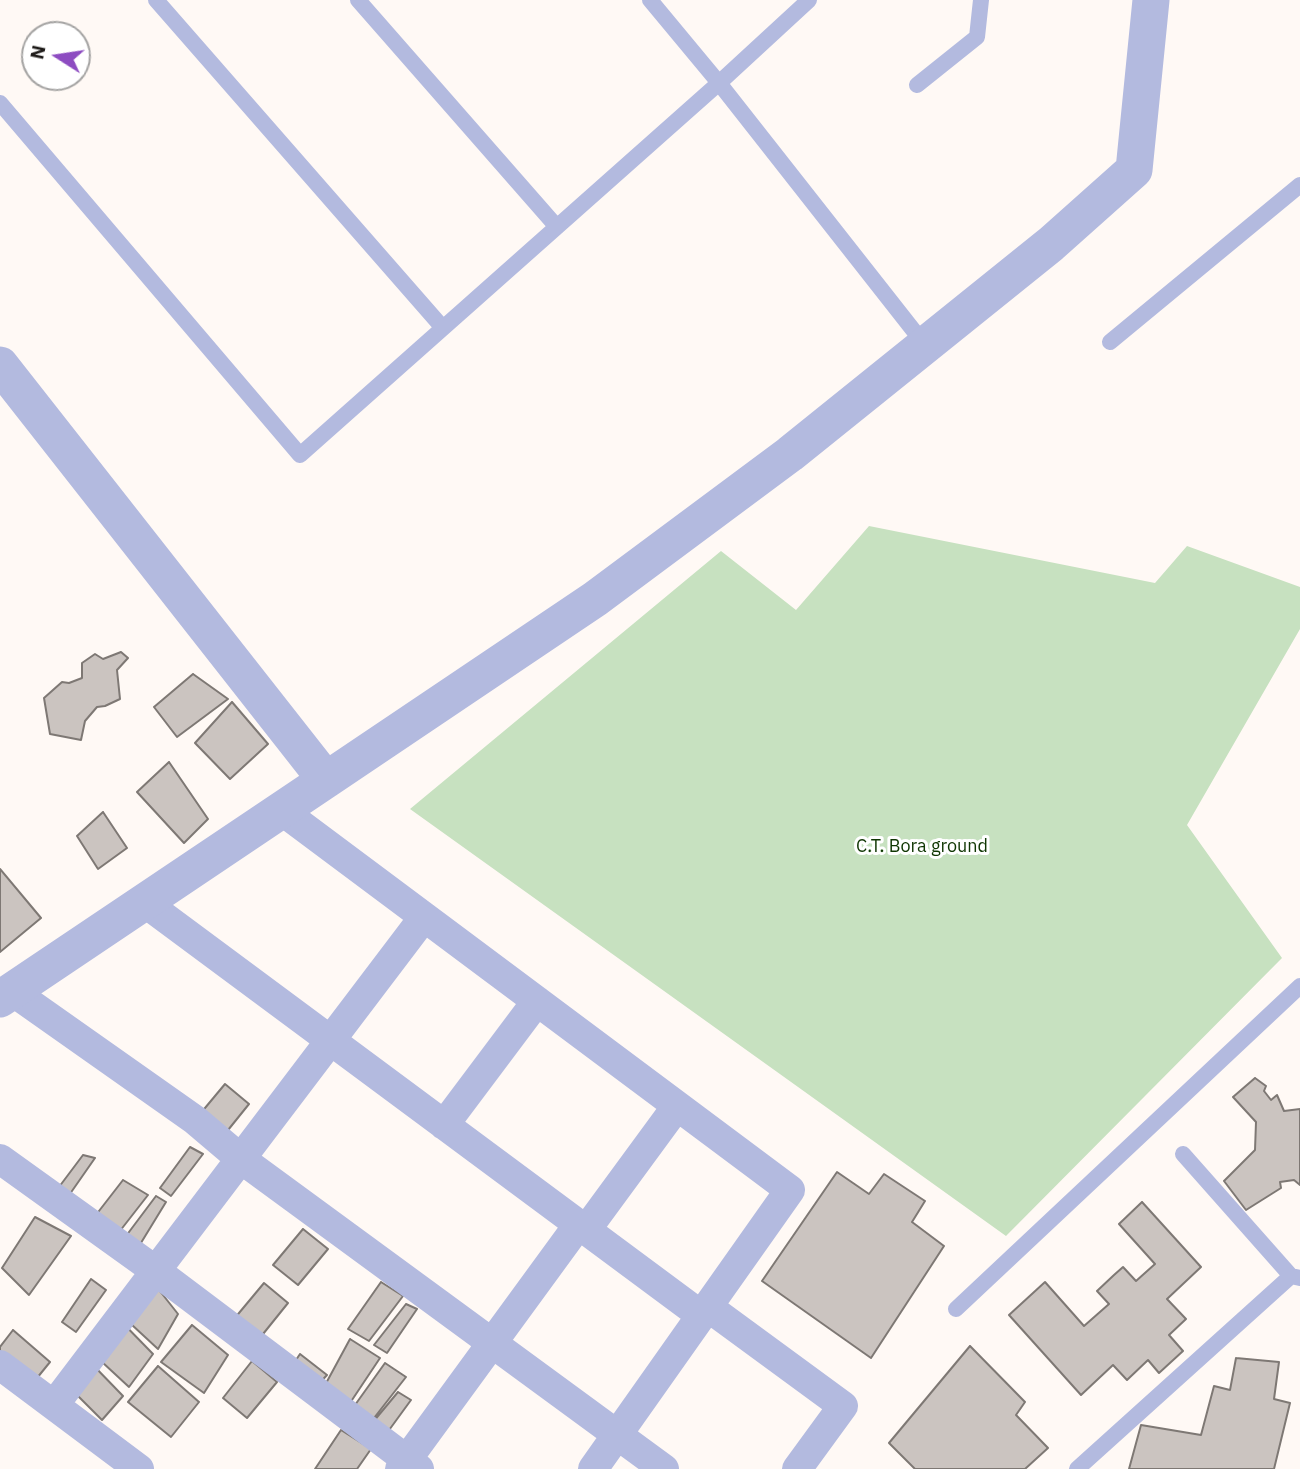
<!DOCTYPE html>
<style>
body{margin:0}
#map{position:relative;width:1300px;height:1469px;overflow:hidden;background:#fff9f5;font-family:"IBM Plex Sans",sans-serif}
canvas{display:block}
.north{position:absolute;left:21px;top:21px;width:70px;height:70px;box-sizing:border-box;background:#fff;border:2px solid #a5a4a3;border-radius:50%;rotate:282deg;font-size:19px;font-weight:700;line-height:28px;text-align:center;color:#1e1b19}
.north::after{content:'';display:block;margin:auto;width:24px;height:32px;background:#8d4cc1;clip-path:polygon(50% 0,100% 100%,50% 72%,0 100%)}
</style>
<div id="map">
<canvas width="1300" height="1469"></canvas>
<div class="north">N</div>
</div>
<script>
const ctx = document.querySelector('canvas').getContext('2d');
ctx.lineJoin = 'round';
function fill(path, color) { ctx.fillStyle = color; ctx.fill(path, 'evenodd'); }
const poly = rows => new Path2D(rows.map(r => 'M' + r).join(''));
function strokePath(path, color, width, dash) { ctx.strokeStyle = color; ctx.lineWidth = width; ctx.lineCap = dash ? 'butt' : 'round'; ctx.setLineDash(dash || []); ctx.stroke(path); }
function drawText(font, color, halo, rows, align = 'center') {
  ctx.font = font + ' "IBM Plex Sans",sans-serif'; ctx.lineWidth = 6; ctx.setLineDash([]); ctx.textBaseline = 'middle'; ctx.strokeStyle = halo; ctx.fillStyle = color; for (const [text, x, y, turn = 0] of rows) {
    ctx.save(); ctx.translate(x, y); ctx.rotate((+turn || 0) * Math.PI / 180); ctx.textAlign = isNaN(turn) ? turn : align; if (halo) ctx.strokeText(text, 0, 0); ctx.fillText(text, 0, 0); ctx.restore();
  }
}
fill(poly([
 [869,526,1155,583,1187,546,1300,587,1300,629,1187,825,1282,958,1006,1236,410,809,721,551,796,610]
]), '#c7e1c0');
const building = poly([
 [121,652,128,658,117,670,120,699,105,706,97,707,85,721,81,740,50,734,44,698,62,682,69,683,82,678,82,663,95,654,103,659,121,652],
 [193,674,228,699,177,737,154,707,193,674],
 [232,702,268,744,230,779,195,743,232,702],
 [169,762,208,819,184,843,137,792,169,762],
 [103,812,127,848,98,869,77,836,103,812],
 [0,869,41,918,0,952,0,869],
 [1255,1078,1266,1086,1264,1091,1271,1100,1277,1095,1284,1111,1300,1109,1300,1185,1294,1180,1280,1182,1281,1188,1246,1210,1224,1181,1255,1150,1256,1122,1233,1097,1255,1078],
 [225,1084,249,1104,220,1140,195,1120,225,1084],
 [190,1147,203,1154,171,1196,160,1188,190,1147],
 [83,1155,95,1158,65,1201,56,1191,83,1155],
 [837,1172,869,1194,884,1174,925,1201,912,1222,944,1246,871,1358,762,1281,837,1172],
 [123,1180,148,1195,116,1236,92,1220,123,1180],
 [156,1196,166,1202,136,1251,123,1240,156,1196],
 [1142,1202,1201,1267,1167,1299,1186,1319,1169,1335,1183,1351,1159,1373,1148,1360,1127,1380,1113,1365,1081,1395,1009,1315,1045,1282,1084,1326,1109,1304,1097,1291,1114,1275,1123,1267,1136,1281,1155,1264,1119,1224,1142,1202],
 [35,1217,71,1236,29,1295,2,1268,35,1217],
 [303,1229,328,1249,298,1285,273,1265,303,1229],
 [148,1276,178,1314,158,1349,118,1312,148,1276],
 [91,1279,106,1290,76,1332,62,1322,91,1279],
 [381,1282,403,1296,369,1341,348,1329,381,1282],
 [264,1283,288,1303,259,1339,234,1319,264,1283],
 [406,1304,417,1309,387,1353,374,1345,406,1304],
 [113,1313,153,1354,129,1387,88,1349,113,1313],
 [192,1325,228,1355,204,1393,161,1362,192,1325],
 [13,1330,50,1362,37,1378,0,1351,0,1347,13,1330],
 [350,1339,380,1358,348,1406,324,1387,350,1339],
 [970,1346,1025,1402,1016,1415,1048,1448,1025,1469,915,1469,889,1443,970,1346],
 [300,1354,327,1375,316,1387,290,1369,300,1354],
 [1236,1358,1279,1362,1274,1399,1290,1403,1274,1469,1129,1469,1141,1425,1201,1435,1214,1386,1230,1390,1236,1358],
 [252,1361,277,1382,247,1418,223,1398,252,1361],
 [385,1363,406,1377,367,1427,350,1412,385,1363],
 [92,1364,123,1396,102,1420,75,1393,92,1364],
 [158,1366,199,1402,171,1437,128,1402,158,1366],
 [398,1392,411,1400,384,1437,368,1428,398,1392],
 [341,1430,371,1449,357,1469,315,1469,341,1430]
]);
fill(building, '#cbc4c0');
strokePath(building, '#7e7874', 2);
strokePath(poly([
 [156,0,443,328],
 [358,0,557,227],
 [809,0,719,83,925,345],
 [917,85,977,37,981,0],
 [0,103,300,455,719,83,650,0],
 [1110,342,1300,185],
 [1183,1154,1291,1276],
 [956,1309,1300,986],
 [1077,1469,1291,1276,1300,1278]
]), '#b3badf', 16);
strokePath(poly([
 [281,810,790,1190,593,1469],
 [144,902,702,1316],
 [12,991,195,1120,241,1159,664,1469],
 [444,1125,537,1001],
 [0,1159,156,1271,419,1469],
 [586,1230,677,1106],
 [708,1307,843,1406,797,1469],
 [0,1365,139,1469],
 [54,1405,424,917],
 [400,1469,579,1224]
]), '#b3badf', 30);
strokePath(poly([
 [0,365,326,780,0,999],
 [326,780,595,599,790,454,1051,244,1134,170,1151,0]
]), '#b3badf', 37);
drawText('18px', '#0f3602', '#fff', [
 ["C.T. Bora ground",922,847]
]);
</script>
